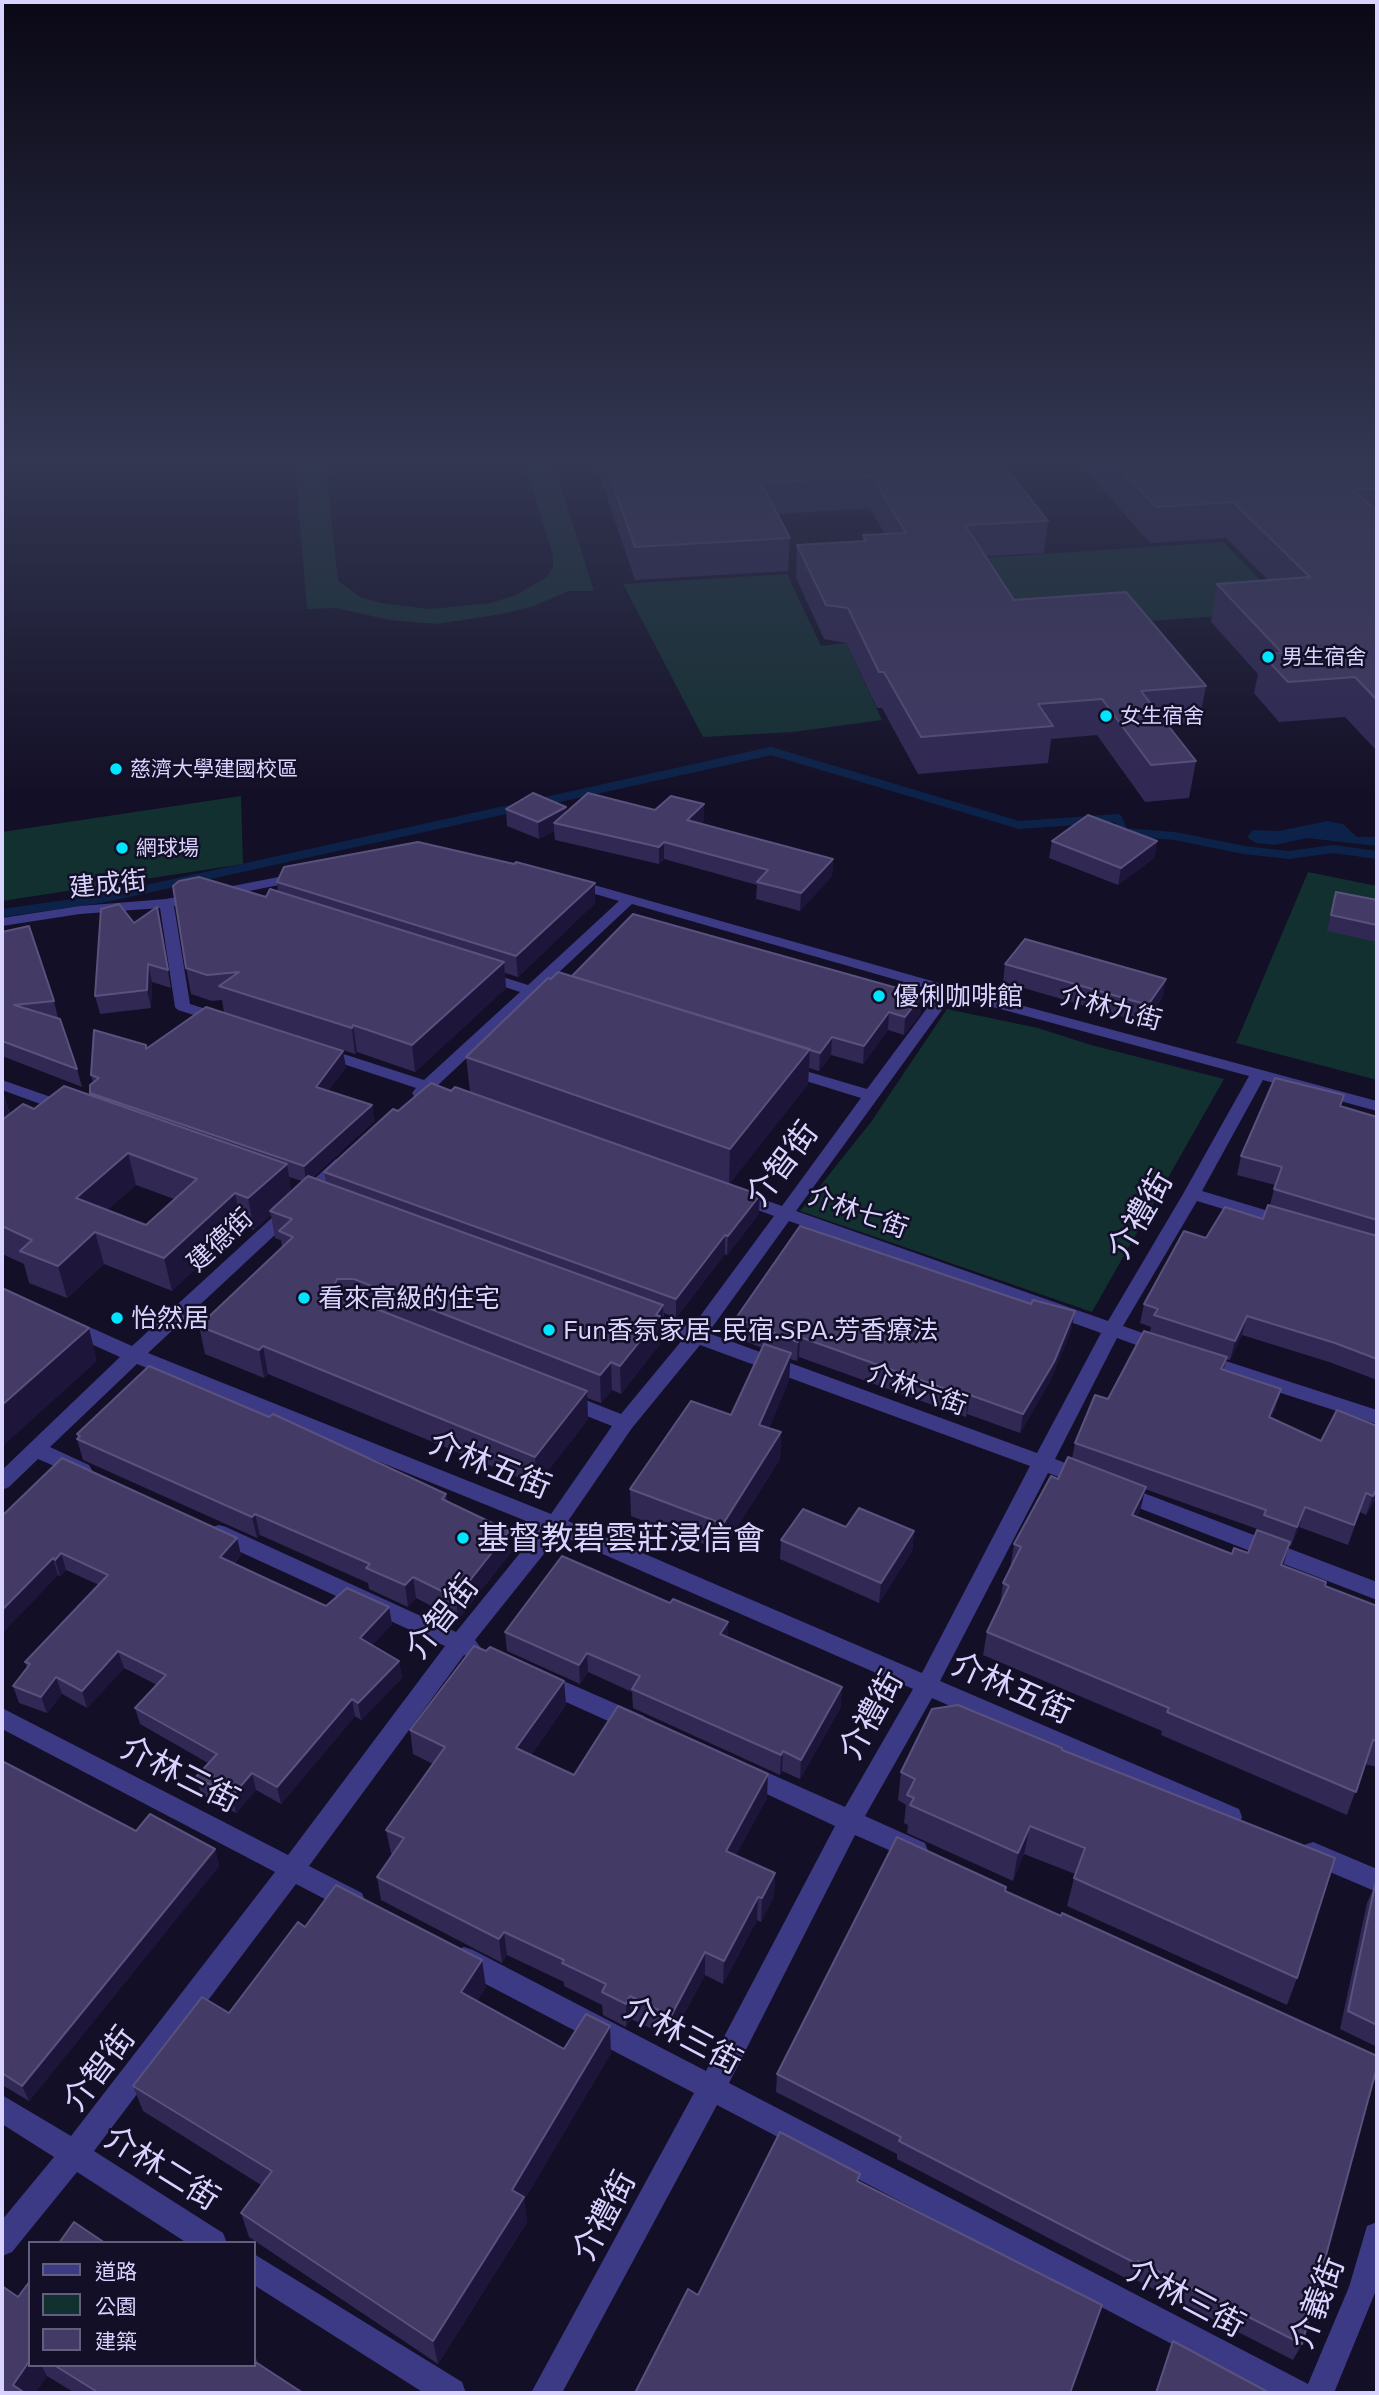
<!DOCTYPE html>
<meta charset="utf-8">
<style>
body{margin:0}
#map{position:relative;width:1379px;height:2395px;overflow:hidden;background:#130f26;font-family:Commissioner,"Noto Sans TC",sans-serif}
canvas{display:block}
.frame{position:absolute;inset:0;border:4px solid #d9d4ff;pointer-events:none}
.legend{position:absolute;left:28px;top:2241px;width:228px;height:126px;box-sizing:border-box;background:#130f26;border:2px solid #625e7d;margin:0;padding:9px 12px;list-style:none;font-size:21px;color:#d9d4ff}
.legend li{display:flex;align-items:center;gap:14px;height:35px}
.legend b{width:35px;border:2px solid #625e7d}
</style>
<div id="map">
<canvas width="1379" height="2395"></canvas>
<div class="frame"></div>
<ul class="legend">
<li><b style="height:9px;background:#3d3a85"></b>道路</li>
<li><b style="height:19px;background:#12302f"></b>公園</li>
<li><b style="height:19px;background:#433a66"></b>建築</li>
</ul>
</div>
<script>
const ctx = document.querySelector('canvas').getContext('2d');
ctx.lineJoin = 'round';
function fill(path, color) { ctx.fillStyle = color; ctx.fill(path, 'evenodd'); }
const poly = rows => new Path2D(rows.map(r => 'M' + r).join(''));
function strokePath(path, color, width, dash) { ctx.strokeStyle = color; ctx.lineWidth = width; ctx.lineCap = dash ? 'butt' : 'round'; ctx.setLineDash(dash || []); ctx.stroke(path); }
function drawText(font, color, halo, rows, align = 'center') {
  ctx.font = font + ' Commissioner,"Noto Sans TC",sans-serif'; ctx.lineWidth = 5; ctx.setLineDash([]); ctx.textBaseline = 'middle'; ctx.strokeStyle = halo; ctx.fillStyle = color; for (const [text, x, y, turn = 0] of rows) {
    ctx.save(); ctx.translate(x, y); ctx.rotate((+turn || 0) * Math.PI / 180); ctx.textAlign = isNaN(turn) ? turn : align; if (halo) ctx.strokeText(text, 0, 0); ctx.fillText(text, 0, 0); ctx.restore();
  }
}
fill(poly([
 [295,465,334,465,327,479,338,581,360,597,381,603,429,609,491,603,516,595,547,577,553,568,553,556,525,465,554,465,594,591,569,591,534,606,502,614,437,624,390,620,336,608,307,609],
 [1223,542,1291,611,1020,630,969,559],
 [787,574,821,646,846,643,882,720,793,732,703,737,623,584],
 [241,796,243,864,2,901,2,832],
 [1308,872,1377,886,1377,1080,1236,1043],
 [947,1009,1038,1028,1091,1045,1224,1079,1092,1312,800,1211,871,1122]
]), '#12302f');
fill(poly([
 [1327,821,1343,824,1357,837,1377,837,1377,846,1307,838,1275,845,1256,843,1247,837,1253,830,1279,831]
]), '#0c2248');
strokePath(poly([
 [537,803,771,751,1019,825,1118,818,1124,832,1175,836,1244,850,1289,855,1333,849,1377,855],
 [2,913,101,899,519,807]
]), '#0c2248', 8);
fill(poly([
 [299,873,304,874,304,880,174,906,190,1004,225,1015,227,1018,219,1023,178,1010,175,1007,160,908,80,914,2,926,2,918,80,906,166,899,299,873],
 [573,879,953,987,1377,1101,1377,1111,1263,1080,1202,1191,1292,1218,1295,1222,1286,1228,1197,1201,1123,1326,1168,1342,1171,1347,1168,1352,1161,1354,1117,1338,1055,1459,1091,1473,1094,1478,1091,1483,1084,1486,1048,1473,940,1681,1239,1809,1242,1817,1239,1825,1230,1828,1221,1825,932,1698,865,1816,925,1843,928,1851,925,1859,916,1862,855,1835,729,2083,1308,2384,1349,2287,1367,2226,1377,2222,1377,2288,1334,2393,1265,2393,717,2105,562,2393,531,2393,694,2093,455,1968,451,1959,455,1950,464,1947,473,1950,706,2071,835,1826,739,1781,735,1774,739,1767,747,1764,755,1767,845,1807,913,1689,559,1535,475,1640,481,1648,478,1654,470,1657,464,1655,309,1866,362,1893,365,1901,362,1909,353,1912,344,1909,296,1884,94,2151,223,2233,227,2243,187,2243,77,2172,12,2252,2,2256,2,2220,54,2157,2,2124,2,2095,71,2136,275,1872,2,1729,2,1708,288,1855,445,1646,212,1539,208,1533,212,1527,219,1525,226,1527,456,1632,541,1527,137,1364,50,1447,89,1465,92,1470,89,1475,82,1478,75,1475,38,1459,9,1487,2,1490,2,1470,120,1357,62,1331,60,1326,62,1321,76,1321,132,1346,336,1159,348,1159,351,1163,348,1167,148,1353,551,1514,612,1426,559,1405,556,1400,559,1395,573,1395,621,1414,683,1339,637,1322,635,1317,637,1312,644,1311,692,1327,774,1216,733,1201,730,1197,733,1193,739,1191,782,1206,861,1098,780,1073,778,1070,780,1067,792,1067,867,1089,939,992,632,904,541,989,547,993,544,996,533,996,438,1085,455,1091,457,1094,455,1097,449,1099,430,1093,420,1098,414,1096,412,1093,416,1088,316,1055,314,1052,322,1047,328,1049,424,1080,520,992,477,978,474,975,477,972,487,972,528,985,619,901,568,886,566,883,573,879],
 [952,996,1249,1076,1183,1194,1108,1321,796,1211,952,996],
 [789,1221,1101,1333,1037,1453,708,1333,789,1221],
 [700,1345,1030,1466,922,1673,568,1521,632,1428,700,1345],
 [2,1080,74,1105,76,1109,68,1114,2,1090,2,1080],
 [1201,1353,1377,1410,1377,1424,1194,1365,1191,1360,1194,1355,1201,1353],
 [1120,1484,1377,1582,1377,1600,1113,1498,1110,1492,1113,1486,1120,1484],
 [543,1672,644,1716,648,1723,644,1730,636,1733,628,1730,535,1688,532,1681,535,1674,543,1672],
 [1313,1842,1377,1869,1377,1892,1304,1861,1301,1853,1304,1845,1313,1842],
 [254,2254,462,2382,466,2393,424,2393,254,2285,254,2254]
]), '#3d3a85');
fill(poly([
 [596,465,1004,465,1048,521,1044,553,985,556,1014,600,1206,686,1199,722,1167,725,1196,761,1189,798,1145,802,1097,735,1051,739,1048,763,918,774,882,708,877,708,846,643,824,639,796,578,797,545,863,541,863,535,885,534,870,508,777,514,790,538,788,571,635,580],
 [1081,465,1377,465,1377,751,1345,717,1279,722,1254,693,1258,674,1211,622,1217,584,1268,580,1226,538,1150,543],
 [506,809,566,812,655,810,704,820,700,824,833,859,832,876,800,911,756,899,757,885,664,859,659,864,555,840,554,831,539,839,507,826],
 [1052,841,1157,841,1154,858,1118,885,1049,858],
 [277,882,595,903,518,977,505,973,506,988,415,1072,357,1052,355,1054,224,1012,222,1000,212,1001,191,994,186,968,266,897,278,892],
 [1336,892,1377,900,1377,942,1327,931],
 [157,907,171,988,152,982,151,1008,100,1014,95,996,134,923],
 [2,932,54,1001,58,1018,77,1069,82,1087,2,1056],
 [1005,964,1163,997,1144,1023,1003,982],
 [572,976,921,1013,904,1035,888,1030,863,1064,831,1055,819,1071,809,1068,808,1084,729,1184,759,1214,727,1255,725,1254,676,1318,664,1313,664,1333,660,1338,660,1344,621,1394,612,1390,601,1403,587,1398,588,1419,537,1485,268,1374,264,1378,205,1354,199,1326,282,1247,281,1240,275,1238,271,1215,254,1230,241,1225,172,1291,104,1264,67,1298,29,1283,24,1264,2,1254,2,1094,4,1095,10,1114,91,1096,90,1093,93,1083,91,1075,147,1048,346,1067,328,1091,372,1105,374,1121,313,1177,326,1182,324,1172,398,1111,451,1091,470,1092,466,1057,551,979],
 [289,1177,302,1181,291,1191],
 [136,1185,174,1199,146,1225,107,1210],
 [1341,1107,1377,1117,1377,1380,1329,1362,1242,1335,1230,1360,1226,1359,1224,1370,1276,1408,1271,1418,1321,1441,1377,1426,1377,1497,1366,1515,1360,1512,1348,1545,1299,1527,1291,1546,1289,1546,1283,1566,1325,1586,1377,1606,1377,1767,1365,1764,1347,1815,1161,1735,1162,1731,983,1655,987,1632,1000,1605,1003,1583,1010,1569,1014,1544,1072,1459,1075,1443,1108,1399,1150,1332,1151,1327,1140,1323,1144,1304,1206,1238,1263,1219,1270,1205,1275,1185,1237,1175,1241,1156],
 [1145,1489,1260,1530,1259,1531,1248,1553,1232,1554,1137,1517,1140,1511],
 [736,1318,1071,1331,1050,1381,1020,1433,967,1414,966,1417,799,1357,797,1361,790,1359,789,1380,769,1428,781,1432,780,1459,722,1551,631,1516,630,1489,731,1415,762,1348,735,1337],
 [77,1434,446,1494,447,1502,511,1552,458,1620,416,1598,408,1607,369,1589,368,1583,260,1535,257,1538,83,1460,77,1439,78,1438],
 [2,1516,237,1538,241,1555,234,1564,326,1606,389,1607,392,1624,372,1645,399,1661,402,1678,361,1720,355,1716,281,1804,256,1790,236,1813,201,1794,196,1777,208,1763,140,1724,135,1708,157,1685,124,1668,87,1708,62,1694,47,1713,19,1703,13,1686,27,1668,25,1662,99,1585,66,1570,60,1576,58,1575,2,1633],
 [846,1527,914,1531,912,1551,879,1603,780,1559,781,1540],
 [505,1632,728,1637,841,1707,800,1779,782,1771,780,1775,633,1708,632,1692,588,1672,580,1684,507,1651],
 [486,1651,564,1681,566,1705,531,1755,574,1775,767,1798,736,1855,775,1873,774,1896,761,1922,757,1920,723,1984,705,1975,671,2038,631,2019,626,2027,603,2015,602,2005,564,1986,564,1982,507,1955,502,1963,381,1900,377,1877,393,1855,391,1853,386,1830,433,1764,413,1754,410,1730],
 [1062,1750,1297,1978,1287,2005,1067,1906,1075,1874,1024,1854,1013,1881,907,1833,908,1825,904,1823,906,1805,898,1800,901,1772],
 [2,1761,136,1831,215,1849,219,1866,29,2101,2,2085],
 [1375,1885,1377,1886,1377,2047,1340,2029,1367,1903],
 [1006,1887,1005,1891,1302,2344,1293,2360,1132,2278,1131,2281,897,2159,897,2154,776,2092,777,2074],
 [305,1927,486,1987,477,2001,564,2049,611,2053,524,2200,527,2222,438,2364,249,2237,241,2213,261,2185,143,2111,133,2086,229,2013],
 [1173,2341,1265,2393,1155,2393],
 [254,2353,258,2363,303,2393,75,2393,47,2376,35,2393,2,2393,30,2365,254,2365]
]), '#312854');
fill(poly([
 [704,804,704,820,687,837,687,820],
 [566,807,567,824,554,823,554,831,539,839,538,822],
 [1157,841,1154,858,1118,885,1121,868],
 [664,842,664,859,659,864,659,847],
 [833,859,832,876,800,911,801,893],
 [595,883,595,903,518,977,516,956],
 [504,962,506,988,415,1072,412,1045],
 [148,964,152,982,151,1008,147,990],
 [1166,979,1163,997,1144,1023,1148,1005],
 [922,995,921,1013,904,1035,905,1017],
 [889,1012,888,1030,863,1064,864,1046],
 [353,1025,357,1052,355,1054,352,1028],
 [832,1037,831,1055,819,1071,820,1053],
 [810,1049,808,1084,729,1185,730,1149],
 [343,1051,346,1067,319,1103,316,1087],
 [4,1095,13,1127,2,1137,2,1097],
 [372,1105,374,1121,306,1183,304,1166],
 [128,1153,136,1185,84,1230,76,1198],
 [287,1164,292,1196,270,1211,271,1215,254,1230,248,1198],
 [235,1193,241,1225,172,1291,164,1258],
 [760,1195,759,1214,727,1255,728,1236],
 [95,1232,104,1264,67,1298,58,1266],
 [725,1235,725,1254,676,1318,676,1299],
 [337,1279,342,1307,334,1287],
 [663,1305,664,1333,660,1338,660,1344,621,1394,620,1366],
 [1075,1311,1071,1331,1050,1381,1020,1433,1023,1414],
 [1247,1316,1242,1335,1230,1360,1235,1341],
 [89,1328,97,1361,2,1447,2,1405],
 [800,1337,799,1357,797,1361,798,1342],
 [263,1346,268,1374,264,1378,259,1350],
 [791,1353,789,1380,759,1452,759,1425],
 [611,1362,612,1390,601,1403,600,1375],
 [1281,1389,1276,1408,1263,1436,1269,1417],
 [587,1391,588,1419,537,1485,535,1457],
 [970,1395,967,1414,966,1417,968,1397],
 [781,1432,780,1459,722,1551,723,1524],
 [1146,1487,1140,1511,1127,1539,1132,1515],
 [1377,1488,1377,1497,1366,1515,1373,1496],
 [1305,1507,1299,1527,1291,1546,1297,1527],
 [255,1514,260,1535,257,1538,252,1517],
 [509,1531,511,1552,458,1620,456,1598],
 [914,1531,912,1551,879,1603,881,1583],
 [237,1538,241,1555,224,1574,220,1557],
 [1290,1542,1283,1566,1281,1565],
 [61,1553,66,1570,60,1576,55,1560],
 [53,1558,58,1575,2,1633,2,1610],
 [413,1577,416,1598,408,1607,405,1585],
 [389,1607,392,1624,363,1655,360,1638],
 [728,1622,728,1641,720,1634],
 [118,1651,124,1668,87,1708,82,1691],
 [587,1653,588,1672,580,1684,579,1665],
 [399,1661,402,1678,361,1720,358,1703],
 [56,1677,62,1694,47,1713,41,1697],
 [564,1681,566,1705,519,1772,516,1748],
 [842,1687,841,1707,800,1779,801,1760],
 [352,1699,355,1716,281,1804,277,1787],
 [783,1751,782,1771,780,1775,781,1755],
 [252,1773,256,1790,236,1813,232,1796],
 [768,1774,767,1798,726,1874,726,1851],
 [1030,1826,1024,1854,1013,1881,1018,1853],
 [215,1849,219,1866,29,2101,22,2086],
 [775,1873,774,1896,761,1922,762,1898],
 [758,1897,757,1920,723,1984,724,1961],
 [504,1932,507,1955,502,1963,499,1939],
 [705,1952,705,1975,671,2038,671,2016],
 [482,1960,486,1987,465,2019,461,1992],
 [630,1996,631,2019,626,2027,626,2004],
 [610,2026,611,2053,524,2201,527,2222,438,2364,433,2341,512,2190],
 [30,2360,30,2365,41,2365,47,2376,35,2393,18,2393,13,2385]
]), '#1d163a');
const building = poly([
 [606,465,1004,465,1048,521,965,525,1014,600,1126,592,1206,686,1141,691,1196,761,1151,765,1102,699,1038,704,1053,726,921,737,884,672,879,672,848,608,826,605,797,545,866,541,863,535,906,533,872,476,761,483,790,538,635,547,606,465],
 [1116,465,1377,465,1377,488,1353,490,1377,511,1377,700,1355,677,1288,682,1262,654,1282,653,1217,584,1310,577,1233,502,1156,507,1116,465],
 [533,793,566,807,538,822,506,809,533,793],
 [588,793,655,810,671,796,704,804,687,820,833,859,801,893,757,882,768,870,664,842,659,847,554,823,588,793],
 [1088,815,1157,841,1121,868,1052,841,1088,815],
 [418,842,514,864,516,862,595,883,516,956,277,882,284,867,418,842],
 [199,877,266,897,270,889,504,962,412,1045,353,1025,352,1028,219,986,239,972,207,975,186,968,173,886,179,881,199,877],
 [1336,892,1377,900,1377,925,1331,915,1336,892],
 [119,904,134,923,157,907,168,970,148,964,147,990,95,996,101,909,119,904],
 [633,914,922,995,905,1017,889,1012,864,1046,832,1037,820,1053,572,976,633,914],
 [29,926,54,1001,14,1005,60,1019,77,1069,2,1041,2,932,29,926],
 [1025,939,1166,979,1148,1005,1005,964,1025,939],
 [558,972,810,1049,730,1149,466,1057,548,978,551,979,558,972],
 [206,1007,343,1051,316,1087,372,1105,304,1166,90,1093,90,1085,99,1078,91,1075,94,1030,146,1045,146,1049,206,1007],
 [1275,1078,1344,1095,1340,1106,1377,1117,1377,1220,1274,1189,1282,1167,1241,1156,1275,1078],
 [431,1083,451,1091,455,1087,760,1195,728,1236,725,1235,676,1299,324,1172,393,1109,398,1111,431,1083],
 [64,1086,287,1164,248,1198,235,1193,164,1258,95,1232,58,1266,20,1251,32,1240,2,1226,2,1120,23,1104,34,1109,64,1086],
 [128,1153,197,1179,146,1225,76,1198,128,1153],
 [308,1176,663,1305,656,1315,660,1316,620,1366,611,1362,600,1375,354,1279,337,1279,334,1287,338,1294,587,1391,535,1457,263,1346,259,1350,199,1326,293,1237,279,1231,292,1219,270,1211,308,1176],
 [1268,1205,1377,1236,1377,1359,1335,1343,1247,1316,1235,1341,1154,1315,1158,1309,1144,1304,1184,1231,1206,1238,1225,1207,1263,1219,1268,1205],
 [800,1226,1031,1304,1033,1300,1075,1311,1054,1362,1023,1414,970,1395,968,1397,800,1337,798,1342,736,1318,800,1226],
 [2,1288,89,1328,2,1405,2,1288],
 [1144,1331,1227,1357,1221,1369,1281,1389,1269,1417,1321,1441,1337,1410,1377,1426,1377,1488,1373,1496,1366,1493,1354,1525,1305,1507,1297,1527,1264,1515,1266,1510,1075,1443,1095,1395,1108,1399,1144,1331],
 [764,1344,791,1353,759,1425,781,1432,723,1524,630,1489,691,1401,731,1415,764,1344],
 [149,1366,269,1417,273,1414,446,1494,442,1499,509,1531,456,1598,413,1577,405,1585,366,1568,370,1564,255,1514,252,1517,77,1439,80,1436,77,1434,149,1366],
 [1068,1457,1146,1487,1132,1515,1232,1554,1234,1548,1248,1553,1257,1530,1290,1542,1281,1565,1326,1582,1325,1586,1377,1606,1377,1741,1373,1740,1356,1792,1167,1712,1169,1708,987,1632,1009,1586,1003,1583,1021,1547,1014,1544,1051,1476,1058,1479,1068,1457],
 [62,1458,237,1538,220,1557,265,1578,326,1606,347,1588,389,1607,360,1638,399,1661,358,1703,352,1699,277,1787,252,1773,232,1796,196,1777,217,1754,135,1708,166,1675,118,1651,82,1691,56,1677,41,1697,13,1686,30,1664,25,1662,108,1575,61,1553,55,1560,53,1558,2,1610,2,1516,62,1458],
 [859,1508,914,1531,881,1583,781,1540,803,1509,846,1527,859,1508],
 [562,1556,670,1603,673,1599,728,1622,720,1634,842,1687,801,1760,783,1751,781,1755,632,1689,640,1676,587,1653,579,1665,505,1632,562,1556],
 [474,1646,486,1651,490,1647,564,1681,516,1748,574,1775,618,1706,768,1774,726,1851,775,1873,762,1898,758,1897,724,1961,705,1952,671,2016,630,1996,626,2004,602,1992,606,1984,562,1963,564,1960,504,1932,499,1939,377,1877,404,1838,386,1830,445,1747,410,1730,474,1646],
 [958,1705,1062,1748,1062,1750,1335,1858,1297,1978,1074,1878,1085,1848,1030,1826,1018,1853,910,1805,914,1798,907,1795,915,1779,901,1772,932,1709,958,1705],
 [2,1761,136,1831,150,1814,215,1849,22,2086,2,2073,2,1761],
 [897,1837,1006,1887,1005,1891,1061,1916,1062,1913,1377,2056,1377,2067,1302,2344,1138,2261,1137,2264,899,2141,901,2137,777,2074,897,1837],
 [336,1885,482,1960,461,1992,564,2049,586,2014,610,2026,512,2190,524,2197,433,2341,241,2213,272,2171,133,2086,202,1997,229,2013,298,1922,305,1927,336,1885],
 [1375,1885,1377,1886,1377,2025,1348,2011,1375,1885],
 [780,2132,860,2174,857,2181,1102,2305,1070,2393,635,2393,688,2289,698,2295,780,2132],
 [74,2222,105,2243,59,2243,74,2222],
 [30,2281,30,2360,13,2385,25,2393,2,2393,2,2286,18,2297,30,2281],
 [1173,2341,1266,2391,1265,2393,1156,2393,1173,2341],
 [254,2361,303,2393,99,2393,54,2365,254,2365,254,2361]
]);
fill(building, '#433a66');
strokePath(building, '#5a527e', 2);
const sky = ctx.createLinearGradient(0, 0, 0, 800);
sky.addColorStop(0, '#0a0815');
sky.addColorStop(0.58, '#333752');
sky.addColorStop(1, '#33375200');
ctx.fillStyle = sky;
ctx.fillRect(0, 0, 1379, 800);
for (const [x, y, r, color] of [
 [1268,657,7,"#00e5ff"],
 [1106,716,7,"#00e5ff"],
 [116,769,7,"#00e5ff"],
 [122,848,7,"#00e5ff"],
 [879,996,7,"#00e5ff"],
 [304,1298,7,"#00e5ff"],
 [117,1318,7,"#00e5ff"],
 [549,1330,7,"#00e5ff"],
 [463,1538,7,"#00e5ff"]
]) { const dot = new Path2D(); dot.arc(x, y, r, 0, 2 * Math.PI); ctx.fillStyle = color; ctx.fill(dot); strokePath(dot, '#130f26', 2.5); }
drawText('21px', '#d9d4ff', '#130f26', [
 ["男生宿舍",1282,657],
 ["女生宿舍",1120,716],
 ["慈濟大學建國校區",130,769],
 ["網球場",136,848]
], 'left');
drawText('26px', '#d9d4ff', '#130f26', [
 ["建成街",108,884,-6],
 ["介林九街",1111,1008,15],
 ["介林七街",858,1212,20],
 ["建德街",220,1240,-43],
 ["介林六街",917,1389,20]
]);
drawText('26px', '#d9d4ff', '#130f26', [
 ["優俐咖啡館",893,996],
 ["看來高級的住宅",318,1298],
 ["怡然居",131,1318],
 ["Fun香氛家居-民宿.SPA.芳香療法",563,1330]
], 'left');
drawText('32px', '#d9d4ff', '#130f26', [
 ["介智街",782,1164,-53],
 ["介禮街",1140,1215,-60],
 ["介林五街",490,1465,22],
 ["介智街",442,1617,-52],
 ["介林五街",1012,1688,24],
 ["介禮街",871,1715,-61],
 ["介林三街",180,1774,27],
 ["介林三街",683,2035,28],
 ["介智街",99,2069,-53],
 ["介林二街",162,2168,32],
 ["介禮街",604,2216,-62],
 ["介林三街",1186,2298,28],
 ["介義街",1317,2303,-69]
]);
drawText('32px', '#d9d4ff', '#130f26', [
 ["基督教碧雲莊浸信會",477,1538]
], 'left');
</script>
